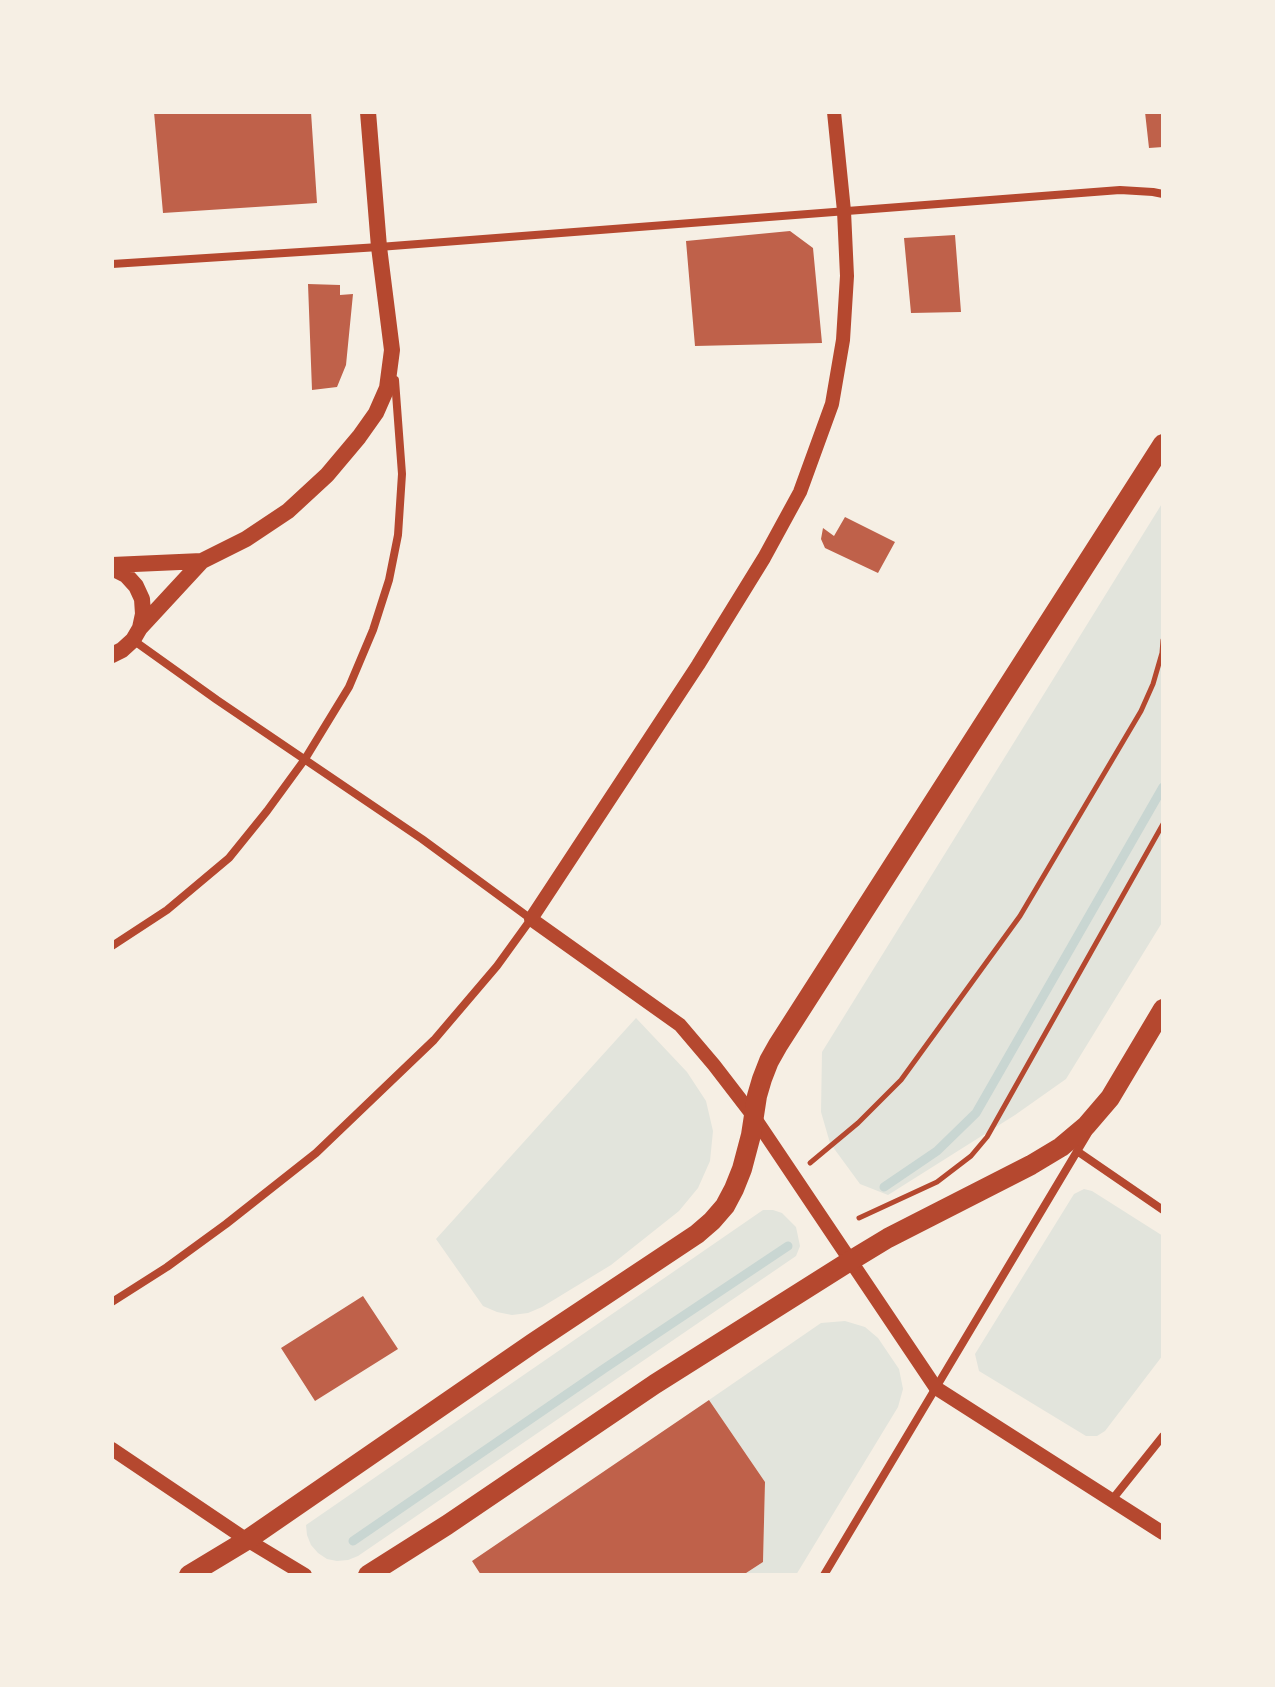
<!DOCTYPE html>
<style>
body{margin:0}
#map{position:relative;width:1275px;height:1687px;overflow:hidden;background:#f6efe4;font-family:"Fira Sans",sans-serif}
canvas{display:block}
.frame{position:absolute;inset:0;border:114px solid #f6efe4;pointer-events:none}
</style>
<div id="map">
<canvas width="1275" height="1687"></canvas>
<div class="frame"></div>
</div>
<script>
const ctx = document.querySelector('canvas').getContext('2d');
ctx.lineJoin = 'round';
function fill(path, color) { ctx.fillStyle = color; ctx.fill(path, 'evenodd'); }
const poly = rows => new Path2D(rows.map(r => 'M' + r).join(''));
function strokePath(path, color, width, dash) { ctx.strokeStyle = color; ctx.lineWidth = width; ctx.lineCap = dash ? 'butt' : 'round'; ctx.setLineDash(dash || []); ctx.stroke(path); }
fill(poly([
 [1163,502,1163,921,1066,1079,1015,1115,888,1195,860,1184,830,1143,821,1112,822,1052],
 [636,1018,687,1072,706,1101,713,1131,710,1161,698,1188,679,1211,611,1265,542,1307,528,1313,512,1315,497,1312,483,1306,436,1239],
 [1084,1189,1092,1191,1163,1236,1163,1355,1105,1431,1097,1436,1086,1436,979,1371,975,1354,1074,1194],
 [763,1210,773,1210,782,1213,796,1227,800,1246,796,1256,358,1556,348,1560,337,1561,327,1559,318,1553,311,1545,307,1535,306,1525],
 [845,1321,865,1327,878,1338,899,1369,903,1389,898,1407,796,1575,743,1575,763,1562,765,1482,709,1400,821,1323]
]), '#e2e4dc');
strokePath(poly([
 [884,1187,937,1151,976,1113,1163,787],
 [353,1541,605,1368,788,1246]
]), '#c9d6d2', 9);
fill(poly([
 [154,112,311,112,317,203,163,213],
 [1145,112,1163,112,1163,147,1149,148],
 [790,231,813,248,822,343,695,346,686,241],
 [955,235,961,312,911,313,904,238],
 [308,284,340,285,340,295,353,294,346,365,337,387,312,390],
 [845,517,895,542,878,573,825,548,821,539,823,528,834,536],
 [363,1296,398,1349,315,1401,281,1348],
 [709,1400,765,1482,763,1562,743,1575,481,1575,472,1561]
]), '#bf614a');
strokePath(poly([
 [810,1163,858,1123,901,1080,1020,916,1141,711,1153,684,1162,653,1163,640],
 [859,1218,937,1182,971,1156,987,1137,1163,824]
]), '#b5482f', 5);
strokePath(poly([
 [112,264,379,247,1120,190,1153,192,1163,194],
 [112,946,167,910,229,858,267,811,305,759,349,687,373,630,389,580,398,535,402,474,395,380],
 [1077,1151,1163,1210],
 [112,1302,167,1267,226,1224,316,1153,434,1040,497,966,531,919,422,839,217,700,133,640],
 [1111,1501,1163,1436],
 [824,1575,1088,1133]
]), '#b5482f', 8);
strokePath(poly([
 [834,112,844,211,847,276,843,340,832,404,800,492,764,558,698,665,531,919,680,1025,714,1065,754,1117,936,1388,1163,1533],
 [112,1449,247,1540,305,1575]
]), '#b5482f', 14);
strokePath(poly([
 [112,565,202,561],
 [112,568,126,575,136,586,142,599,143,614,140,628,133,640,122,650,112,655],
 [140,628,202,561,246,539,288,511,327,475,359,437,376,413,387,388,392,350,379,247,368,112]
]), '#b5482f', 16);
strokePath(poly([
 [189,1575,247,1540,533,1343,697,1234,712,1221,725,1206,734,1189,742,1169,751,1135,757,1096,762,1079,769,1061,778,1045,1163,444],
 [368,1575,447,1525,655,1384,850,1261,888,1238,1031,1165,1061,1147,1086,1126,1110,1098,1163,1009]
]), '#b5482f', 20);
</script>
